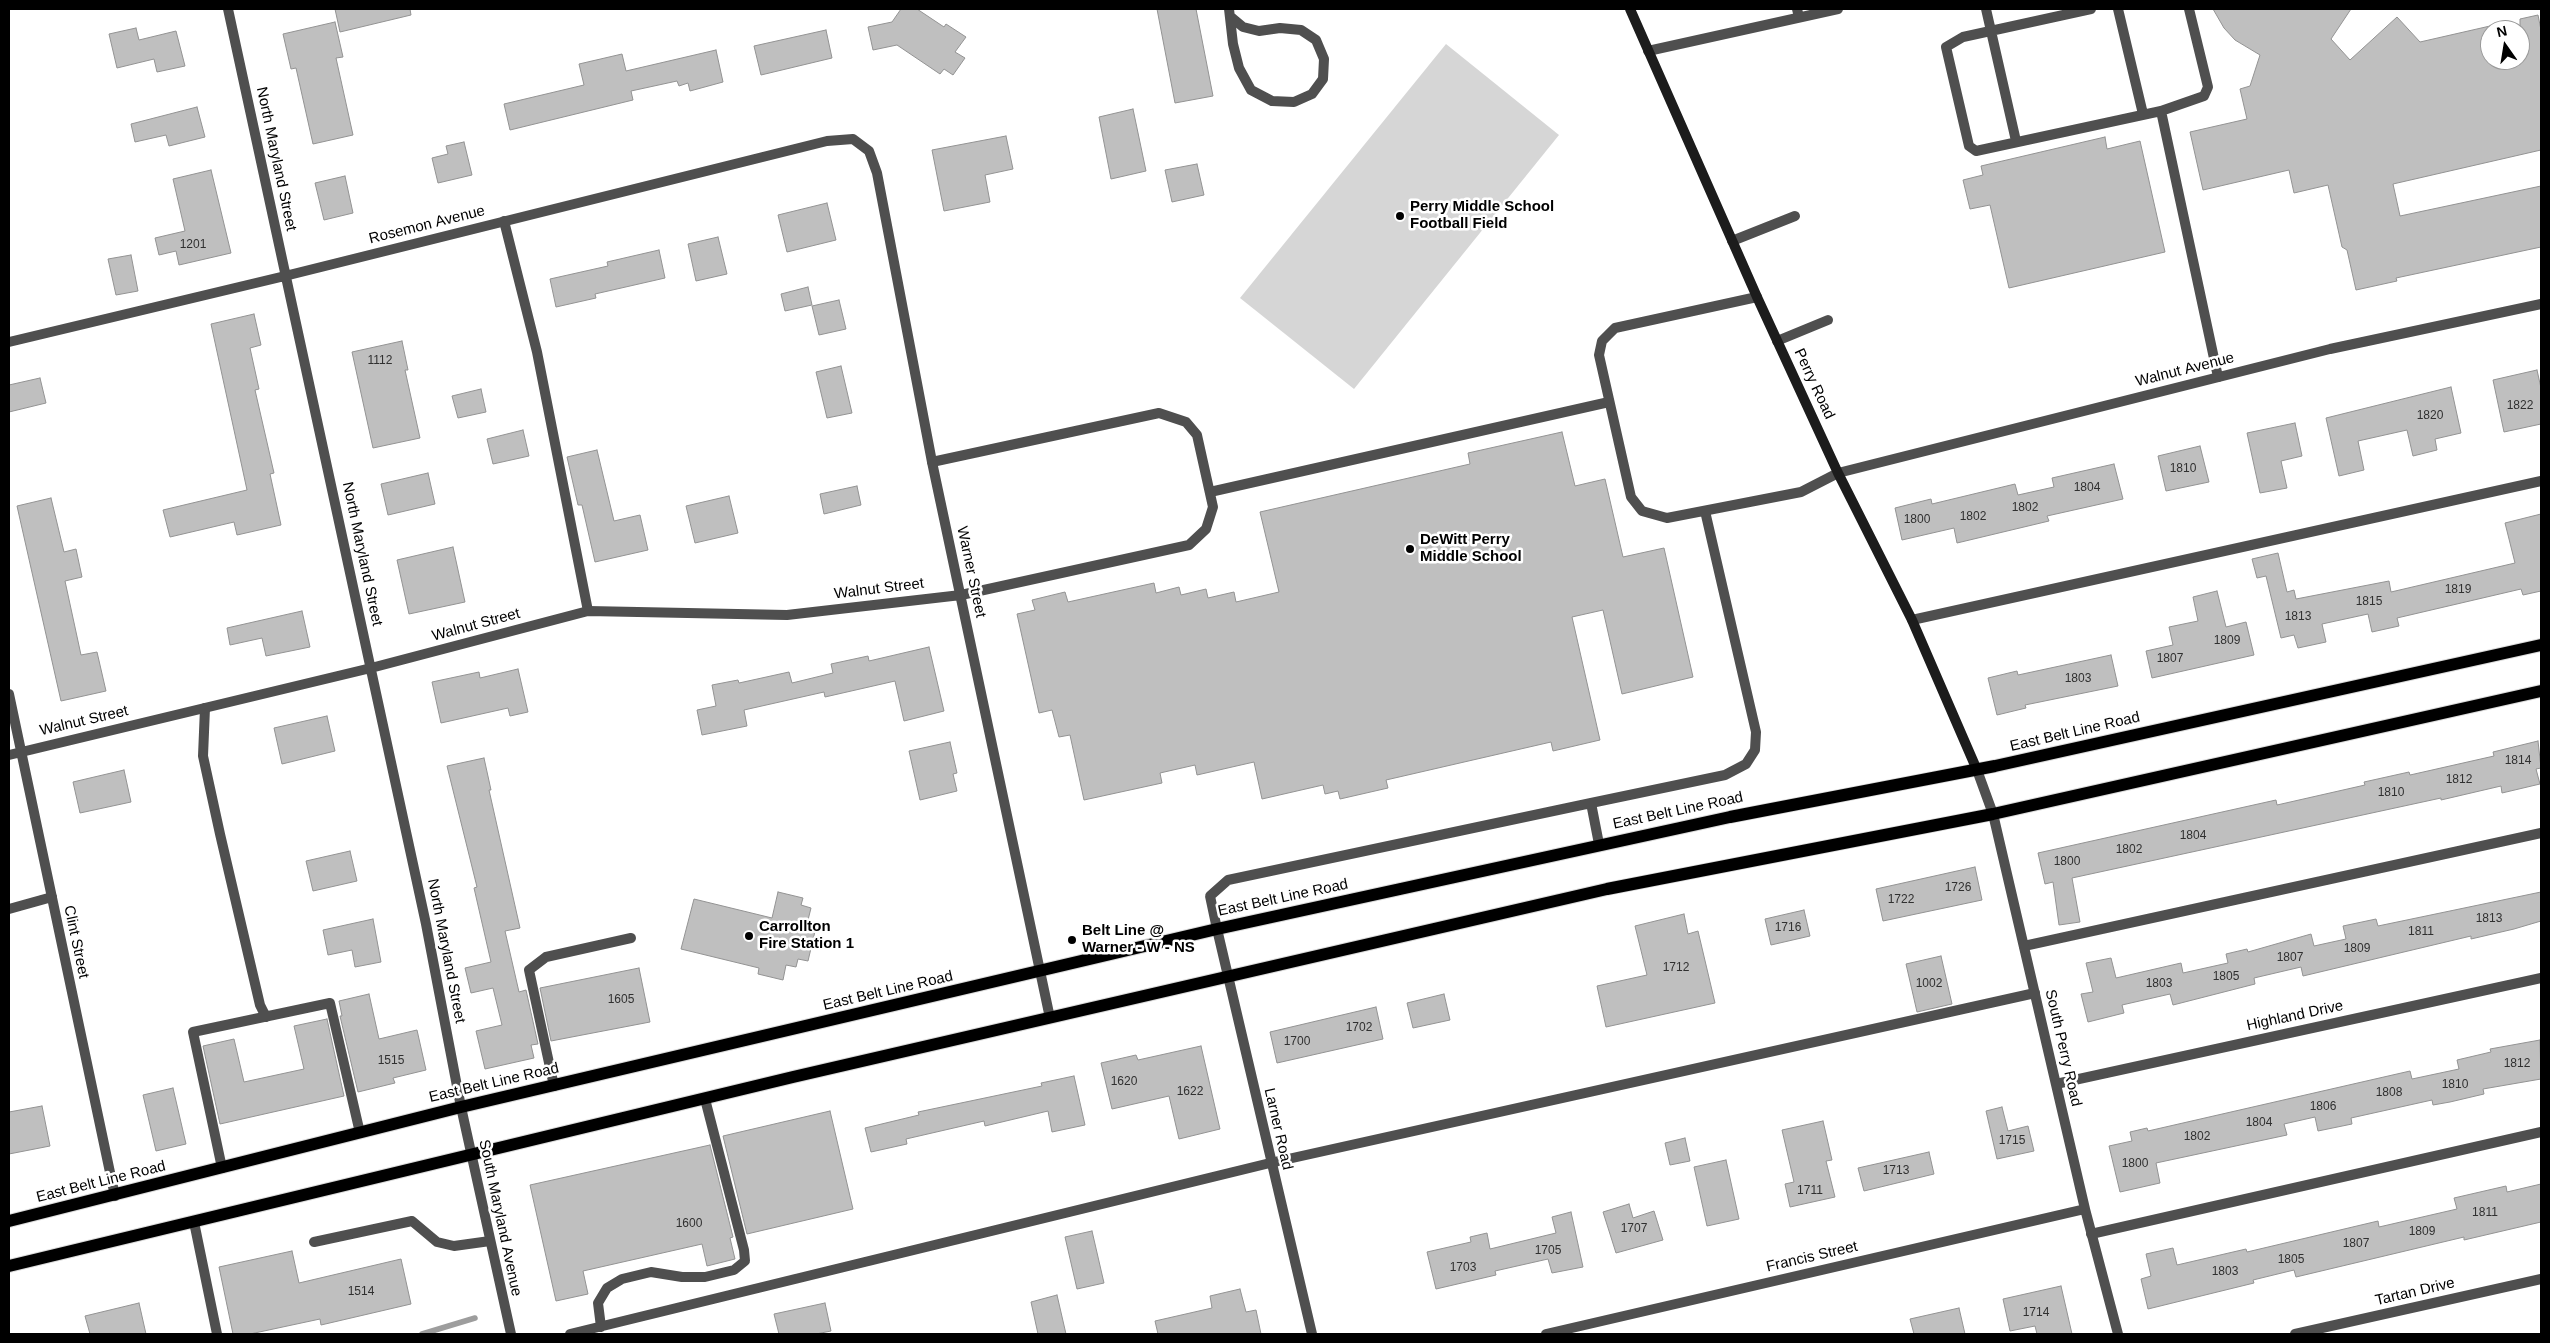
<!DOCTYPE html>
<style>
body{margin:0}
#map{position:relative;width:2550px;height:1343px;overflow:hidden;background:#fff;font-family:Arial,sans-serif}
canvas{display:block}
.frame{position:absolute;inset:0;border:10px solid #000;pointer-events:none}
.north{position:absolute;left:2480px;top:20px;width:50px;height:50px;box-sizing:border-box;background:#fff;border:1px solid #999;border-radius:50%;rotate:347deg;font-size:14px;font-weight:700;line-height:20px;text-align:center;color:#000}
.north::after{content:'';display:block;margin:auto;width:18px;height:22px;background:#000;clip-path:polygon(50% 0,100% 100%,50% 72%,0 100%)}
</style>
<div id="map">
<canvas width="2550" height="1343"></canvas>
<div class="frame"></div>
<div class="north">N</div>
</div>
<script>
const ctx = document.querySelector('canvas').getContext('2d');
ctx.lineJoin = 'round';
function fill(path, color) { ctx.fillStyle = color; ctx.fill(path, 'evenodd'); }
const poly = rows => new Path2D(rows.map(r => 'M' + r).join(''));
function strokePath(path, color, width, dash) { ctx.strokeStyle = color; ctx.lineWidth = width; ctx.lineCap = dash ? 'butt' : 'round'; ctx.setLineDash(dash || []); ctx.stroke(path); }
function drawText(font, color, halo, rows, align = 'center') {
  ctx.font = font + ' Arial,sans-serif'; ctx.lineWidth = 5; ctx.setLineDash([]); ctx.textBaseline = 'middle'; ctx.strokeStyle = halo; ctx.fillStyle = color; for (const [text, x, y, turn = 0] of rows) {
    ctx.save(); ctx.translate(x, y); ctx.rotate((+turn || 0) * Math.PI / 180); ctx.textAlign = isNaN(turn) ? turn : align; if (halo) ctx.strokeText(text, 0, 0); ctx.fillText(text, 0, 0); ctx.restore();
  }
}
fill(poly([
 [1446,44,1559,135,1354,389,1240,298]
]), '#d6d6d6');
strokePath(poly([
 [422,1334,475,1318]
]), '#9d9d9d', 5.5);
const building = poly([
 [335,9,410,9,411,15,340,32,335,9],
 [901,9,917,9,944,27,946,24,966,37,955,52,965,58,953,75,944,69,940,74,897,45,873,50,868,27,892,22,901,9],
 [1157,9,1196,9,1213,96,1175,103,1157,9],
 [2213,9,2351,9,2331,39,2350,60,2397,17,2420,42,2490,26,2490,60,2520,60,2520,19,2538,15,2541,30,2541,150,2393,184,2400,216,2541,186,2541,247,2396,278,2397,281,2356,290,2347,250,2342,247,2328,185,2294,193,2289,170,2203,190,2190,132,2247,119,2240,89,2250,86,2260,55,2235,40,2224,28,2213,9],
 [335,22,343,57,336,58,353,135,313,144,296,68,291,69,283,34,335,22],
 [136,28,139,40,176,31,185,66,157,72,154,59,117,68,109,34,136,28],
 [826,30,832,58,761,75,754,46,826,30],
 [716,50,723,82,690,91,688,83,679,86,677,81,631,91,633,100,510,130,504,104,584,85,579,64,622,54,626,71,716,50],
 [197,107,205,137,169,146,166,135,135,142,131,124,197,107],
 [1133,109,1146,171,1111,179,1099,117,1133,109],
 [1006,136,1013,169,985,175,990,202,944,211,932,150,1006,136],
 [2105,137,2107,149,2140,141,2165,252,2009,288,1990,205,1970,209,1963,180,1983,175,1981,166,2105,137],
 [464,142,472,175,438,183,432,158,448,154,446,146,464,142],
 [1197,164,1204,195,1172,202,1165,170,1197,164],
 [211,170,231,253,179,265,176,251,159,255,155,238,185,231,173,179,211,170],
 [345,176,353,213,324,220,315,183,345,176],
 [827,203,836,240,787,252,778,215,827,203],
 [718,237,727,274,696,281,688,244,718,237],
 [659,250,665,278,595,294,596,298,556,307,550,279,608,266,607,262,659,250],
 [131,255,138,291,116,295,108,259,131,255],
 [808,287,812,305,785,311,781,294,808,287],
 [839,300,846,329,819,335,812,306,839,300],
 [254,314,261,345,250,348,259,389,255,390,274,473,270,474,281,525,237,535,234,522,170,537,163,510,247,490,211,324,254,314],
 [402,341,408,370,405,370,420,438,373,448,352,352,402,341],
 [841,366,852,413,827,418,816,372,841,366],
 [2537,370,2541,388,2541,424,2504,432,2493,380,2537,370],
 [40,378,46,403,9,412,9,385,40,378],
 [2451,387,2461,433,2435,439,2437,450,2413,456,2407,430,2358,441,2364,470,2339,476,2326,418,2451,387],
 [481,389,486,412,458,418,452,396,481,389],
 [2295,423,2302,456,2281,461,2287,488,2260,493,2247,433,2295,423],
 [523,430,529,456,493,464,487,439,523,430],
 [1562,432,1575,486,1605,479,1623,557,1664,548,1693,677,1622,694,1603,610,1572,617,1600,740,1553,751,1551,742,1386,780,1388,788,1340,799,1338,791,1325,794,1323,785,1262,799,1254,762,1197,775,1195,765,1160,773,1162,783,1084,800,1070,735,1059,737,1052,710,1039,713,1017,614,1035,610,1032,600,1065,592,1068,602,1154,583,1156,593,1179,587,1181,595,1206,589,1208,598,1234,592,1236,602,1279,592,1260,512,1470,464,1468,453,1562,432],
 [2200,446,2209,482,2166,491,2158,456,2200,446],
 [597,450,614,521,640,515,648,550,595,562,582,505,578,505,567,457,597,450],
 [2114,464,2123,499,2047,516,2049,521,1957,543,1954,528,1902,540,1895,508,1931,499,1932,504,2015,484,2018,495,2054,487,2052,478,2114,464],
 [428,473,435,504,388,515,381,484,428,473],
 [857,486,861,505,824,514,820,494,857,486],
 [729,496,738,533,695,543,686,506,729,496],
 [51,498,64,552,76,549,82,577,65,581,81,655,97,652,106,691,61,701,17,506,51,498],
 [2541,514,2541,591,2523,595,2521,589,2397,618,2399,626,2372,632,2368,614,2322,624,2326,642,2298,648,2294,635,2281,638,2266,576,2257,578,2252,559,2278,553,2287,592,2294,590,2296,599,2389,581,2391,592,2515,563,2505,523,2541,514],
 [453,547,465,602,409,614,397,560,453,547],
 [2217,591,2226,627,2246,622,2254,655,2152,678,2146,651,2173,645,2169,627,2198,621,2193,597,2217,591],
 [302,611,310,647,266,656,262,638,230,645,227,628,302,611],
 [929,647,944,711,904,721,895,681,825,697,824,692,744,710,747,726,702,735,697,710,716,706,712,685,738,680,739,683,789,672,792,683,833,673,831,664,868,656,869,661,929,647],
 [2111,655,2118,686,2025,705,2026,708,1997,715,1988,678,2017,671,2018,675,2111,655],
 [518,669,528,712,510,716,508,708,441,723,432,682,479,672,480,678,518,669],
 [327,716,335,751,282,764,274,728,327,716],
 [2538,741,2541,768,2536,769,2540,784,2502,793,2501,786,2441,800,2441,798,2072,878,2080,922,2059,925,2053,882,2045,884,2038,853,2276,800,2277,805,2365,785,2364,782,2409,772,2410,775,2494,756,2493,752,2538,741],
 [950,742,957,773,953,774,957,791,920,800,909,751,950,742],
 [484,758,491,790,489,790,520,928,505,931,519,992,526,990,538,1044,531,1045,534,1058,485,1069,476,1031,502,1025,493,988,471,993,465,968,491,962,474,888,477,887,447,766,484,758],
 [124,770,131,802,80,813,73,782,124,770],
 [350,851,357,881,313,891,306,861,350,851],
 [1975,867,1982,900,1883,921,1876,889,1975,867],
 [778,892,803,898,801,905,811,908,808,920,817,923,808,961,798,959,796,967,786,965,783,980,758,974,759,968,681,949,694,899,772,918,778,892],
 [2541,892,2541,921,2514,929,2471,939,2471,936,2303,976,2301,967,2254,978,2255,984,2173,1005,2170,994,2122,1005,2124,1013,2088,1022,2081,994,2093,992,2086,963,2111,958,2116,978,2181,963,2183,973,2228,963,2226,954,2247,949,2248,952,2311,934,2314,946,2346,939,2343,926,2376,919,2378,926,2541,892],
 [1804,910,1810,936,1771,945,1765,919,1804,910],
 [1684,914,1688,934,1698,931,1715,1003,1606,1027,1597,986,1647,975,1635,926,1684,914],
 [373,919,381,962,355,967,352,950,328,955,323,930,373,919],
 [1941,956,1952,1004,1917,1012,1906,964,1941,956],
 [639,968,650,1022,551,1041,540,988,639,968],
 [369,994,379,1039,417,1030,426,1070,393,1078,395,1083,358,1092,340,1016,342,1016,339,1001,369,994],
 [1444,994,1450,1020,1413,1028,1407,1003,1444,994],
 [1376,1007,1383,1039,1277,1063,1270,1032,1376,1007],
 [327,1019,344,1096,220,1124,203,1046,234,1039,244,1082,304,1069,294,1026,327,1019],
 [2540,1040,2541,1079,2483,1089,2484,1094,2450,1102,2433,1105,2432,1100,2351,1118,2352,1124,2318,1131,2315,1117,2284,1124,2287,1135,2156,1163,2160,1183,2120,1192,2109,1146,2132,1141,2130,1132,2147,1128,2148,1131,2410,1071,2412,1079,2459,1069,2457,1060,2491,1052,2490,1049,2540,1040],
 [1201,1046,1220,1129,1179,1139,1169,1096,1112,1109,1101,1063,1136,1055,1138,1060,1201,1046],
 [1074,1076,1085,1125,1052,1132,1048,1111,985,1126,984,1121,906,1139,907,1144,871,1152,865,1128,919,1115,918,1112,1042,1086,1041,1083,1074,1076],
 [173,1088,186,1144,156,1151,143,1095,173,1088],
 [42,1106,50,1146,9,1154,9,1112,42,1106],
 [2002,1107,2008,1131,2028,1126,2034,1151,1997,1159,1986,1111,2002,1107],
 [830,1111,853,1209,747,1234,723,1136,830,1111],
 [1823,1121,1832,1160,1826,1161,1835,1197,1790,1207,1785,1184,1794,1182,1782,1130,1823,1121],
 [1685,1138,1690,1161,1670,1165,1665,1143,1685,1138],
 [710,1145,733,1237,730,1238,735,1259,707,1266,702,1244,583,1271,588,1294,556,1301,530,1185,710,1145],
 [1929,1152,1934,1174,1864,1191,1858,1168,1929,1152],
 [1726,1160,1739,1219,1707,1226,1694,1167,1726,1160],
 [2541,1184,2541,1222,2464,1240,2464,1237,2296,1277,2294,1270,2253,1280,2254,1283,2148,1309,2141,1279,2151,1276,2146,1254,2173,1248,2177,1265,2246,1249,2247,1252,2378,1221,2379,1227,2457,1209,2454,1198,2506,1186,2507,1192,2541,1184],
 [1629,1204,1633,1218,1654,1211,1663,1240,1616,1253,1603,1212,1629,1204],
 [1571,1212,1583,1267,1552,1273,1548,1259,1495,1271,1496,1275,1436,1289,1427,1252,1471,1242,1470,1237,1487,1233,1490,1249,1556,1233,1552,1217,1571,1212],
 [1092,1231,1104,1283,1077,1289,1065,1237,1092,1231],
 [292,1251,299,1283,401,1259,411,1304,321,1325,320,1319,250,1334,233,1334,219,1267,292,1251],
 [2061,1286,2072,1334,2037,1334,2035,1326,2010,1331,2003,1299,2061,1286],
 [1240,1289,1246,1312,1256,1310,1261,1334,1158,1334,1155,1321,1212,1308,1210,1296,1240,1289],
 [1057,1295,1066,1334,1038,1334,1031,1302,1057,1295],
 [139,1303,146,1334,90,1334,85,1316,139,1303],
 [825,1303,831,1331,816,1334,779,1334,774,1314,825,1303],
 [1959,1308,1965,1334,1914,1334,1910,1319,1959,1308]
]);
fill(building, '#bfbfbf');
strokePath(building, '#939393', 1);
const primary = poly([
 [9,1221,461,1107,1217,929,1730,817,1995,766,2541,645],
 [9,1266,793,1077,1607,889,1993,814,2541,691]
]);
strokePath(primary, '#dbdbdb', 14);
strokePath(poly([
 [1229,9,1233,44,1239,68,1251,90,1272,101,1294,102,1312,94,1323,79,1324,59,1316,40,1301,30,1280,28,1259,31,1243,27,1231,17],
 [1797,9,1799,17],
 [1986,9,2016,141],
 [2091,9,1963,37,1946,47,1969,146,1976,151,2161,111],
 [2118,9,2143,114],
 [2189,9,2208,87,2204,96,2161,111,2218,377],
 [504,221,537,352,588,611],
 [1732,241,1795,216],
 [1757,297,1615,328,1602,341,1599,355,1631,497,1642,511,1667,518,1801,492,1838,473],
 [1777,341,1828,320],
 [932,462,1159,413,1186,422,1197,435,1213,507,1206,529,1189,545,961,595],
 [1210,492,1609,402],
 [1912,620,2541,481],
 [205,708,203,756,220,834,260,1005,266,1017],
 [1591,803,1725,775,1746,764,1755,750,1756,732,1705,511],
 [9,909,52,897],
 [1217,929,1210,896,1228,880,1591,803,1599,844],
 [2024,946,2541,833],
 [554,1086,529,970,546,957,631,938],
 [222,1168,193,1032,330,1003,360,1133],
 [194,1222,217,1334],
 [2091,1234,2541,1132],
 [314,1242,412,1221,437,1242,454,1246,490,1241],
 [601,1327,598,1303,607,1288,622,1279,651,1272,682,1277,705,1277,734,1270,745,1261,744,1250,705,1099],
 [570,1334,1270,1163,2035,993]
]), '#4f4f4f', 10);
strokePath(poly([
 [228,9,426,924,461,1107,511,1334],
 [1648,51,1838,9],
 [9,342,285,276,827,141,853,139,869,151,877,173,932,462,1050,1018],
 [1838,473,2330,349,2541,304],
 [9,694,115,1196],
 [9,755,371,668,588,611,787,615,961,595],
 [1977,770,1993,814,2085,1209,2118,1334],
 [1217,929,1312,1334],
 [2056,1084,2541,978],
 [1546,1334,2085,1209],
 [2295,1334,2541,1279]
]), '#4f4f4f', 10);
strokePath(poly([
 [1630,9,1757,297,1838,473,1912,620,1977,770]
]), '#1c1c1c', 10);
strokePath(primary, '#000', 12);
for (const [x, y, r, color] of [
 [1400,216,5,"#000"],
 [1410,549,5,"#000"],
 [749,936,5,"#000"],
 [1072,940,5,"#000"]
]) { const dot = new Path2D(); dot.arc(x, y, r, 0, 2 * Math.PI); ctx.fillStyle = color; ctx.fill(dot); strokePath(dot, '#fff', 2); }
drawText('12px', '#303030', null, [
 ["1201",193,245],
 ["1112",380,361],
 ["1822",2520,406],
 ["1820",2430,416],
 ["1810",2183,469],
 ["1804",2087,488],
 ["1802",2025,508],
 ["1802",1973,517],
 ["1800",1917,520],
 ["1819",2458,590],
 ["1815",2369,602],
 ["1813",2298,617],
 ["1809",2227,641],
 ["1807",2170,659],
 ["1803",2078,679],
 ["1814",2518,761],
 ["1812",2459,780],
 ["1810",2391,793],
 ["1804",2193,836],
 ["1802",2129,850],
 ["1800",2067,862],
 ["1726",1958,888],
 ["1722",1901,900],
 ["1813",2489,919],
 ["1716",1788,928],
 ["1811",2421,932],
 ["1809",2357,949],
 ["1807",2290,958],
 ["1712",1676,968],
 ["1805",2226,977],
 ["1002",1929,984],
 ["1803",2159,984],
 ["1605",621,1000],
 ["1702",1359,1028],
 ["1700",1297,1042],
 ["1515",391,1061],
 ["1812",2517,1064],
 ["1620",1124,1082],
 ["1810",2455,1085],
 ["1622",1190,1092],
 ["1808",2389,1093],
 ["1806",2323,1107],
 ["1804",2259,1123],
 ["1802",2197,1137],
 ["1715",2012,1141],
 ["1800",2135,1164],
 ["1713",1896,1171],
 ["1711",1810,1191],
 ["1811",2485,1213],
 ["1600",689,1224],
 ["1707",1634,1229],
 ["1809",2422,1232],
 ["1807",2356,1244],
 ["1705",1548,1251],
 ["1805",2291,1260],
 ["1703",1463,1268],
 ["1803",2225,1272],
 ["1514",361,1292],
 ["1714",2036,1313]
]);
drawText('15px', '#000', '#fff', [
 ["North Maryland Street",276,159,78],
 ["Rosemon Avenue",427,225,-14],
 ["Walnut Avenue",2185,370,-14],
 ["Perry Road",1814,384,65],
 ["North Maryland Street",362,554,78],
 ["Warner Street",971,572,78],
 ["Walnut Street",879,589,-7],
 ["Walnut Street",476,625,-15],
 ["Walnut Street",84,721,-13],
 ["East Belt Line Road",2075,732,-13],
 ["East Belt Line Road",1678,811,-12],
 ["East Belt Line Road",1283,898,-12],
 ["Clint Street",76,942,78],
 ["North Maryland Street",446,951,79],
 ["East Belt Line Road",888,991,-13],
 ["Highland Drive",2295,1016,-12],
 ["South Perry Road",2063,1048,77],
 ["East Belt Line Road",494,1083,-13],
 ["Larner Road",1278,1129,77],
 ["East Belt Line Road",101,1182,-14],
 ["South Maryland Avenue",500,1218,78],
 ["Francis Street",1812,1257,-13],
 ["Tartan Drive",2415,1292,-13]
]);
drawText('bold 15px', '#000', '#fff', [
 ["Perry Middle School",1410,207],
 ["Football Field",1410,224],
 ["DeWitt Perry",1420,540],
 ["Middle School",1420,557],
 ["Carrollton",759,927],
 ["Fire Station 1",759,944],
 ["Belt Line @",1082,931],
 ["Warner - W - NS",1082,948]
], 'left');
</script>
